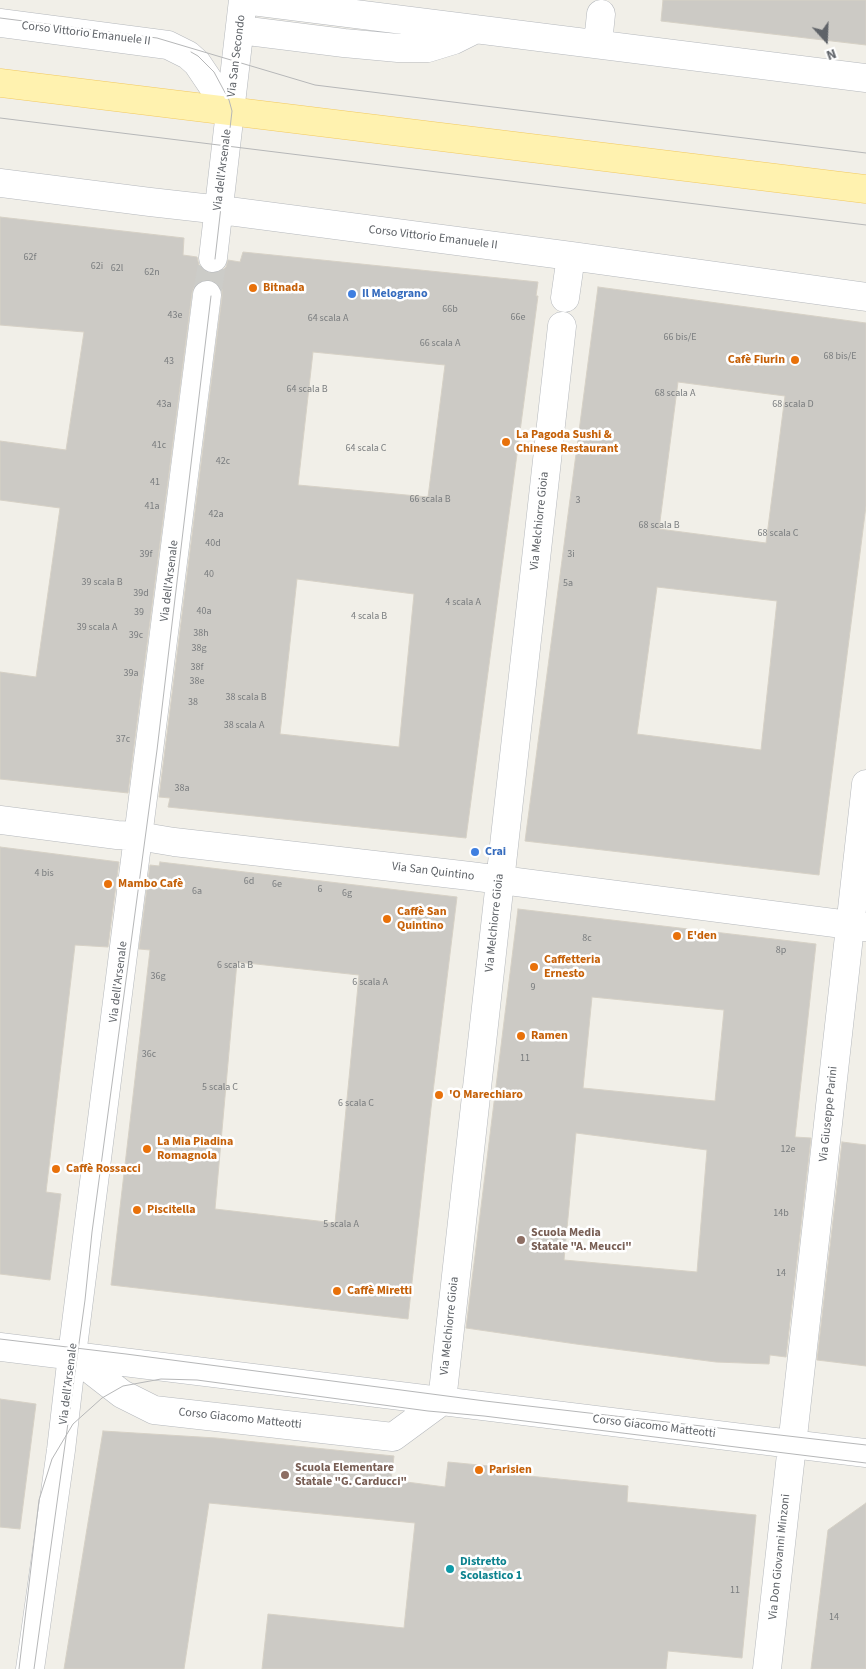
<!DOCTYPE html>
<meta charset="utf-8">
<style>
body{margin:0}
#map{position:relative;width:866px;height:1669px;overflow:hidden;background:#f1efe8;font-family:"Source Sans 3",sans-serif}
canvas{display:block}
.north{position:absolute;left:801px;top:15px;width:50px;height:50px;-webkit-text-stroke:4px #fff;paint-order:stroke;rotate:160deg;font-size:14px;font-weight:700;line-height:20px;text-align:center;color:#5f6368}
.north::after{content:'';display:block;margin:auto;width:18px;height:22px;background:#5f6368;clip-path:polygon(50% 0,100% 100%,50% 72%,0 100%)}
</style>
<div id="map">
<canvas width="866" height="1669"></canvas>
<div class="north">N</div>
</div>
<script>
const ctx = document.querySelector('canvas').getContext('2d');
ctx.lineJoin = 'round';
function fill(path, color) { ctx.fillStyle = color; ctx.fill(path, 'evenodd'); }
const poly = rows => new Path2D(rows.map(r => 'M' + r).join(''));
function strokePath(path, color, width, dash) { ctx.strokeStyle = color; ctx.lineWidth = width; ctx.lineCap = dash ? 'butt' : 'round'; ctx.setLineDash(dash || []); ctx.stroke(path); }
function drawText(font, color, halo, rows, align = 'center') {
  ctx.font = font + ' "Source Sans 3",sans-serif'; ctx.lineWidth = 5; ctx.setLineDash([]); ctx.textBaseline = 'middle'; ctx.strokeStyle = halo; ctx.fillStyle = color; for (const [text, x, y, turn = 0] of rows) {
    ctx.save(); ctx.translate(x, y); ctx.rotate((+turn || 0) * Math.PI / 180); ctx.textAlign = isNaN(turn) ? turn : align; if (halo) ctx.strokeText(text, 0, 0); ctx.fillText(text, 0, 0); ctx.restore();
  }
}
const building = poly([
 [663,0,866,0,866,45,661,21,663,0],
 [0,217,184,238,183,255,197,257,199,265,203,270,211,273,220,272,226,267,228,260,240,262,243,252,538,282,536,296,538,296,466,838,168,807,170,798,159,797,222,297,222,289,217,283,208,280,201,281,195,285,192,293,128,793,0,779,0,672,36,677,60,508,0,500,0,441,66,450,84,332,0,325,0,217],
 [313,352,445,365,428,497,298,485,313,352],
 [297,579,414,594,399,747,280,734,297,579],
 [598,287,866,323,866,506,819,875,525,841,598,287],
 [678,382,785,396,766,543,659,529,678,382],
 [657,587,777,601,761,750,637,734,657,587],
 [0,847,119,862,108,947,75,945,46,1192,61,1194,50,1280,0,1274,0,847],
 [160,862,457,897,431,1108,408,1319,111,1285,150,950,139,949,150,865,159,866,160,862],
 [237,962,359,975,335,1223,215,1209,237,962],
 [518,909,816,944,795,1137,811,1138,786,1357,770,1355,769,1364,716,1362,576,1344,466,1328,518,909],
 [592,997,724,1010,715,1101,583,1088,592,997],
 [576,1133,707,1150,697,1272,564,1260,576,1133],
 [842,1142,866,1145,866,1366,817,1360,842,1142],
 [0,1399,36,1404,20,1529,0,1527,0,1399],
 [103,1431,216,1438,394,1456,391,1480,445,1487,448,1462,500,1467,499,1473,628,1486,627,1502,756,1515,742,1658,668,1651,666,1669,262,1669,268,1614,404,1628,415,1523,209,1503,184,1669,64,1669,103,1431],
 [866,1503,866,1669,811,1669,828,1530,866,1503]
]);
fill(building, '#cccac5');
strokePath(building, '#d6d1c6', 1);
strokePath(poly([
 [207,295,213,258]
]), '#ccccc8', 28, [28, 14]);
const minor = poly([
 [244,0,866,78],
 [0,23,168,45,188,55,197,63,230,112],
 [240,30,344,43,398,48,428,48,454,40,476,29],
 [598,43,601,14],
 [0,183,150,202,221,210,571,256,866,297],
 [213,258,243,0],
 [565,298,571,256],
 [0,820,117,835,138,836,174,842,470,876,866,927],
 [0,1347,866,1453],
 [73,1356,122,1394,154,1410,393,1437,442,1401],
 [442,1401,562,326],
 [30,1669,61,1450,72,1355,207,295],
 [767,1669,866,784]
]);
const major = poly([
 [0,83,866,189]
]);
strokePath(minor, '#b5b8bc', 29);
strokePath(major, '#f2c960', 29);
strokePath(minor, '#fff', 28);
strokePath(major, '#fff2af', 28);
strokePath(poly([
 [0,18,157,38,315,85,866,153],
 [191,52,198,56,214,72,229,100,232,111,215,259],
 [0,118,866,225],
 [0,1339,126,1354,485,1401,866,1445],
 [19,1669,39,1500,52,1459,73,1424,102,1398,123,1386,161,1379,197,1380,428,1411,484,1416,866,1463],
 [34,1669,85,1300,92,1232,157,750,211,296]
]), '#b6b7b8', 1);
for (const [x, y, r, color] of [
 [253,288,5,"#e8710a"],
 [352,294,5,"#3f7fe0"],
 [795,360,5,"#e8710a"],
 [506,442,5,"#e8710a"],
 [475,852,5,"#3f7fe0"],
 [108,884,5,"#e8710a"],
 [387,919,5,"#e8710a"],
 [677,936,5,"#e8710a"],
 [534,967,5,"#e8710a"],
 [521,1036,5,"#e8710a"],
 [439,1095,5,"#e8710a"],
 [147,1149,5,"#e8710a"],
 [56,1169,5,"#e8710a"],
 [137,1210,5,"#e8710a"],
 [521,1240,5,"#8d6e63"],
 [337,1291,5,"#e8710a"],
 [479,1470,5,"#e8710a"],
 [285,1475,5,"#8d6e63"],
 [450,1569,5,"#0f9aa8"]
]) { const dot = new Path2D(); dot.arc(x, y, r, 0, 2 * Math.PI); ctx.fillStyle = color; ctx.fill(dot); strokePath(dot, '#fff', 2); }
drawText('10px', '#7a7d7f', null, [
 ["62f",30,258],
 ["62i",97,267],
 ["62l",117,269],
 ["62n",152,273],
 ["66b",450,310],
 ["43e",175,316],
 ["66e",518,318],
 ["64 scala A",328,319],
 ["66 bis/E",680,338],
 ["66 scala A",440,344],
 ["68 bis/E",840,357],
 ["43",169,362],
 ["64 scala B",307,390],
 ["68 scala A",675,394],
 ["43a",164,405],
 ["68 scala D",793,405],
 ["41c",159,446],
 ["64 scala C",366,449],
 ["42c",223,462],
 ["41",155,483],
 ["66 scala B",430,500],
 ["3",578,501],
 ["41a",152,507],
 ["42a",216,515],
 ["68 scala B",659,526],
 ["68 scala C",778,534],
 ["40d",213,544],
 ["39f",146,555],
 ["3i",571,555],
 ["40",209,575],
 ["39 scala B",102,583],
 ["5a",568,584],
 ["39d",141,594],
 ["4 scala A",463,603],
 ["40a",204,612],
 ["39",139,613],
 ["4 scala B",369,617],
 ["39 scala A",97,628],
 ["38h",201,634],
 ["39c",136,636],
 ["38g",199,649],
 ["38f",197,668],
 ["39a",131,674],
 ["38e",197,682],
 ["38 scala B",246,698],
 ["38",193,703],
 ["38 scala A",244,726],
 ["37c",123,740],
 ["38a",182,789],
 ["4 bis",44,874],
 ["6d",249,882],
 ["6e",277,885],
 ["6",320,890],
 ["6a",197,892],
 ["6g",347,894],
 ["8c",587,939],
 ["8p",781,951],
 ["6 scala B",235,966],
 ["36g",158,977],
 ["6 scala A",370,983],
 ["9",533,988],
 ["36c",149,1055],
 ["11",525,1059],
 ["5 scala C",220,1088],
 ["6 scala C",356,1104],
 ["12e",788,1150],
 ["14b",781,1214],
 ["5 scala A",341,1225],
 ["14",781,1274],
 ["11",735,1591],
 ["14",834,1618]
]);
drawText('12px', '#5f6368', '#fff', [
 ["Corso Vittorio Emanuele II",86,34,7],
 ["Via San Secondo",237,56,-83],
 ["Via dell'Arsenale",223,170,-83],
 ["Corso Vittorio Emanuele II",433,238,7],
 ["Via Melchiorre Gioia",540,521,-84],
 ["Via dell'Arsenale",170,581,-83],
 ["Via San Quintino",433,872,7],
 ["Via Melchiorre Gioia",495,923,-84],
 ["Via dell'Arsenale",119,982,-83],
 ["Via Giuseppe Parini",829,1114,-84],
 ["Via Melchiorre Gioia",450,1326,-84],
 ["Via dell'Arsenale",69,1384,-83],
 ["Corso Giacomo Matteotti",240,1419,6],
 ["Corso Giacomo Matteotti",654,1427,7],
 ["Via Don Giovanni Minzoni",780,1557,-84]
]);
drawText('bold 12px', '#c56008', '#fff', [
 ["Bitnada",263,288],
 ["Cafè Fiurin",785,360,"right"],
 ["La Pagoda Sushi &",516,435],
 ["Chinese Restaurant",516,449],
 ["Mambo Cafè",118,884],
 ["Caffè San",397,912],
 ["Quintino",397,926],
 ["E'den",687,936],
 ["Caffetteria",544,960],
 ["Ernesto",544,974],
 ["Ramen",531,1036],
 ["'O Marechiaro",449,1095],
 ["La Mia Piadina",157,1142],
 ["Romagnola",157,1156],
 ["Caffè Rossacci",66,1169],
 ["Piscitella",147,1210],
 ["Caffè Miretti",347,1291],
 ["Parisien",489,1470]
], 'left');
drawText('bold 12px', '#366cbe', '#fff', [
 ["Il Melograno",362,294],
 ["Crai",485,852]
], 'left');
drawText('bold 12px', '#785e54', '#fff', [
 ["Scuola Media",531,1233],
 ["Statale \"A. Meucci\"",531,1247],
 ["Scuola Elementare",295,1468],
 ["Statale \"G. Carducci\"",295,1482]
], 'left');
drawText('bold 12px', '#0d838f', '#fff', [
 ["Distretto",460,1562],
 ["Scolastico 1",460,1576]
], 'left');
</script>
